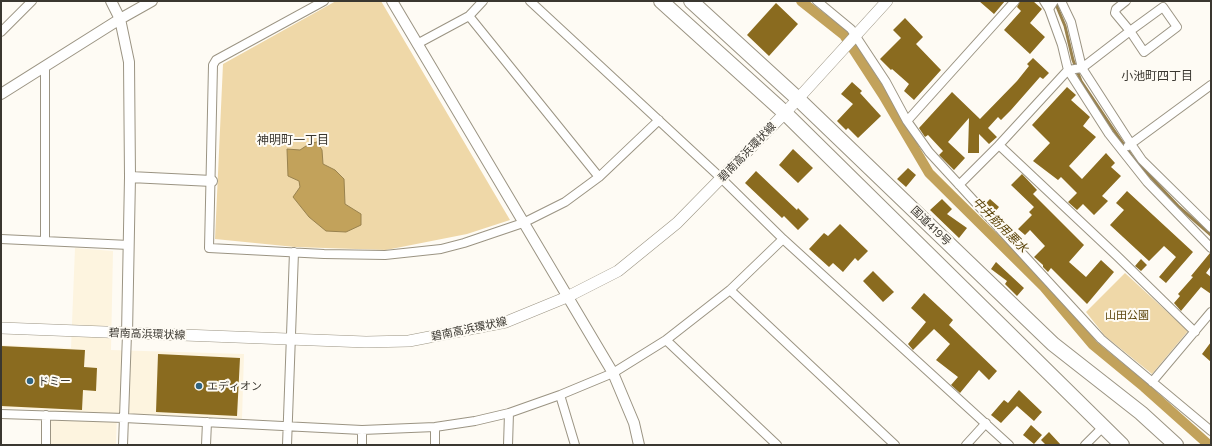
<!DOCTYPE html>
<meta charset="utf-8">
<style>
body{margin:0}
#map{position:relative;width:1212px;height:446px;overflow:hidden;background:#fefbf4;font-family:Commissioner,sans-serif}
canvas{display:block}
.frame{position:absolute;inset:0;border:2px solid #3a3730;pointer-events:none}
</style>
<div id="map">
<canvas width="1212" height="446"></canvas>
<div class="frame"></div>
</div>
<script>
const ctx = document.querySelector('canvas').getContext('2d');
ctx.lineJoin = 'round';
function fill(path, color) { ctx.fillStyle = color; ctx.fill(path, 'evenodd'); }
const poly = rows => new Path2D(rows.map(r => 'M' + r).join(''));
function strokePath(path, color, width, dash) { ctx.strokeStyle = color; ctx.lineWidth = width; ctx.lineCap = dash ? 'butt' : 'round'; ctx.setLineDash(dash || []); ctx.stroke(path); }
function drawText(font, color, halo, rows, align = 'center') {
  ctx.font = font + ' Commissioner,"Noto Sans JP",sans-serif'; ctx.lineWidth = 4; ctx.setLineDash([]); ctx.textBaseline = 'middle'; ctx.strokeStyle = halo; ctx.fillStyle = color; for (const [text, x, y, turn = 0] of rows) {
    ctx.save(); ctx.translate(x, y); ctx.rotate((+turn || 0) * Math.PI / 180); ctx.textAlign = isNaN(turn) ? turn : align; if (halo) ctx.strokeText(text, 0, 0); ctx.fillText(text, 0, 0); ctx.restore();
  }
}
fill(poly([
 [75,248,113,251,111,350,244,354,242,419,117,413,116,445,50,445,50,410,1,408,1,345,71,348]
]), '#fdf4df');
fill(poly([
 [336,1,381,1,510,220,467,234,386,250,295,247,215,239,223,64],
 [1125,273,1188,331,1152,374,1105,336,1086,312]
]), '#efd8a8');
const water = poly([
 [317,142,322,150,323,164,335,170,344,179,345,204,361,214,361,225,346,232,326,231,309,217,293,197,300,187,299,181,288,176,287,149,300,150,309,144,317,142]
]);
fill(water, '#c2a25b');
strokePath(water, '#99824e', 1);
strokePath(poly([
 [1055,2,1065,26,1073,60,1081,81,1111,126,1133,158,1179,207,1211,235]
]), '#99824e', 3);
strokePath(poly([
 [801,1,844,35,883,95,929,173,1044,287,1093,345,1144,387,1209,445]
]), '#c2a25b', 10);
fill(poly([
 [979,1,1005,1,994,14],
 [1020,1,1033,1,1042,9,1030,23,1045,37,1030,54,1004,30,1021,11,1017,7],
 [776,3,798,24,769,56,747,35],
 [905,18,923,37,916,44,941,70,914,100,904,91,909,84,892,69,891,70,880,59,901,38,893,30],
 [1033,58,1049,73,1043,79,1040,77,1011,110,1001,120,998,117,988,128,997,137,989,144,979,134,979,153,968,153,969,118,948,142,965,158,954,170,939,155,943,151,928,135,925,137,919,128,952,92,980,119,1017,81,1029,66,1027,64],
 [852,82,862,91,860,93,881,116,858,138,848,128,846,130,837,121,853,104,841,94],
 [1067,87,1076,95,1071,100,1090,117,1083,126,1096,137,1069,166,1082,179,1106,153,1115,163,1111,167,1121,176,1102,196,1108,201,1094,215,1083,204,1077,210,1068,202,1077,193,1061,177,1058,180,1033,161,1050,143,1032,125],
 [793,149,813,168,798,183,779,165],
 [908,168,916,175,906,187,897,179],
 [756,171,797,210,798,208,809,219,798,230,784,216,782,218,745,183],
 [1022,174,1037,190,1033,194,1084,245,1069,262,1086,277,1101,260,1114,272,1087,304,1051,268,1048,272,1043,267,1043,265,1034,257,1045,246,1030,230,1025,235,1018,229,1032,215,1029,212,1034,207,1011,185],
 [1127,191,1193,252,1166,283,1159,277,1176,257,1164,246,1149,261,1110,225,1124,210,1116,203],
 [942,199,952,209,947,214,967,228,959,238,930,210],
 [990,199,999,207,993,214,985,204],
 [840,224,868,251,858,261,855,258,843,272,833,263,829,267,809,249,824,233,828,236],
 [1210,253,1211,266,1206,273,1211,277,1211,294,1201,287,1181,311,1174,303,1180,296,1178,294,1193,277,1191,276],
 [1141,259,1147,265,1141,271,1135,266],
 [996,262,1024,288,1017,296,1005,284,1007,281,991,269],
 [873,271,894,292,883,302,863,281],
 [924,293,953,320,949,325,997,371,989,380,979,370,960,393,951,385,958,377,936,360,950,344,934,329,913,350,908,344,926,322,911,308],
 [1211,342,1211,362,1202,354],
 [1,346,85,350,84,367,97,368,96,391,83,390,82,410,1,406],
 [158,354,240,358,237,416,156,412],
 [1019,390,1042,412,1034,421,1017,406,1001,423,991,415,1004,400,1008,403],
 [1031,425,1042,435,1034,444,1023,435],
 [1049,432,1061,445,1046,445,1041,440]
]), '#8a6b1f');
const minor = poly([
 [324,1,216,60,213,65,209,248,324,254,385,255,441,249,464,243,523,223,565,202,599,177,659,120],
 [530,1,721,178,783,239,1009,445],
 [817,1,851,29,886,82,907,121,929,152,1101,339,1211,431],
 [1044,1,1049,9,1062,45,1068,70,1109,134,1147,182,1211,248],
 [1061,1,1071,22,1082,68,1131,144,1142,160,1211,228],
 [1126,1,1116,9,1115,13,1130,31,1144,52,1177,27,1163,7,1130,31,1082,68,1068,70,999,145,1117,256,1195,332],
 [1049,9,1054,1],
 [469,16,599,177],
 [1,32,32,1],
 [417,44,469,16,483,1],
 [907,121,1015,1],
 [1128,146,1211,85],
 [959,185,999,145],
 [1,239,129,245],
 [45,241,45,68],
 [730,290,895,445],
 [666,340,777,445],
 [1152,382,1211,312],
 [560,395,575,445],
 [1,414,124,418,362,430,435,427,475,421,509,413,560,395,613,373,666,340,730,290,783,239],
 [46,445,46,415],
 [123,445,127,334],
 [206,445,207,422],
 [287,445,294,252],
 [362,445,362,430],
 [435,445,435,427],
 [508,445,509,413],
 [966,445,986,423],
 [1085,445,1103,427]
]);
const tertiary = poly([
 [111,1,120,19,129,62,130,177,127,334],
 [392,1,613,373,634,423,639,445],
 [1,94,120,19,152,1],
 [130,177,212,181]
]);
const secondary = poly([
 [1,328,366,342,409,341,506,322,567,297,618,271,677,223,785,113,887,1]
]);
const trunk = poly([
 [661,1,785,113,1122,445],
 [691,1,797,98,1053,344,1141,413,1176,445]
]);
strokePath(minor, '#9b9483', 10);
strokePath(tertiary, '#9b9483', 12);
strokePath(secondary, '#9b9483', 12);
strokePath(trunk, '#9b9483', 16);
strokePath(minor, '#fff', 8);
strokePath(tertiary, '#fff', 10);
strokePath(secondary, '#fff', 11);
strokePath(trunk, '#fff', 14);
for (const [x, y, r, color] of [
 [30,381,4,"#306481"],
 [199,386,4,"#306481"]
]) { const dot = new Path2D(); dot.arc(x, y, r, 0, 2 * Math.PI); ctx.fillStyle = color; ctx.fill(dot); strokePath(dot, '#fefbf4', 1.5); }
drawText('11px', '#3a3730', '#fefbf4', [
 ["碧南高浜環状線",747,152,-46],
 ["国道419号",931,226,44],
 ["碧南高浜環状線",469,329,-12],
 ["碧南高浜環状線",147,334,2]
]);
drawText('11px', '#5f480f', '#fefbf4', [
 ["山田公園",1127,315]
]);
drawText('11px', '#3a3730', '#fefbf4', [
 ["ドミー",38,381],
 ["エディオン",207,386]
], 'left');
drawText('12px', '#3a3730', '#fefbf4', [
 ["小池町四丁目",1157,76],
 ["神明町一丁目",293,140]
]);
drawText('italic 12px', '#5c450b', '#fefbf4', [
 ["中井筋用悪水",1000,225,45]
]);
</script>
